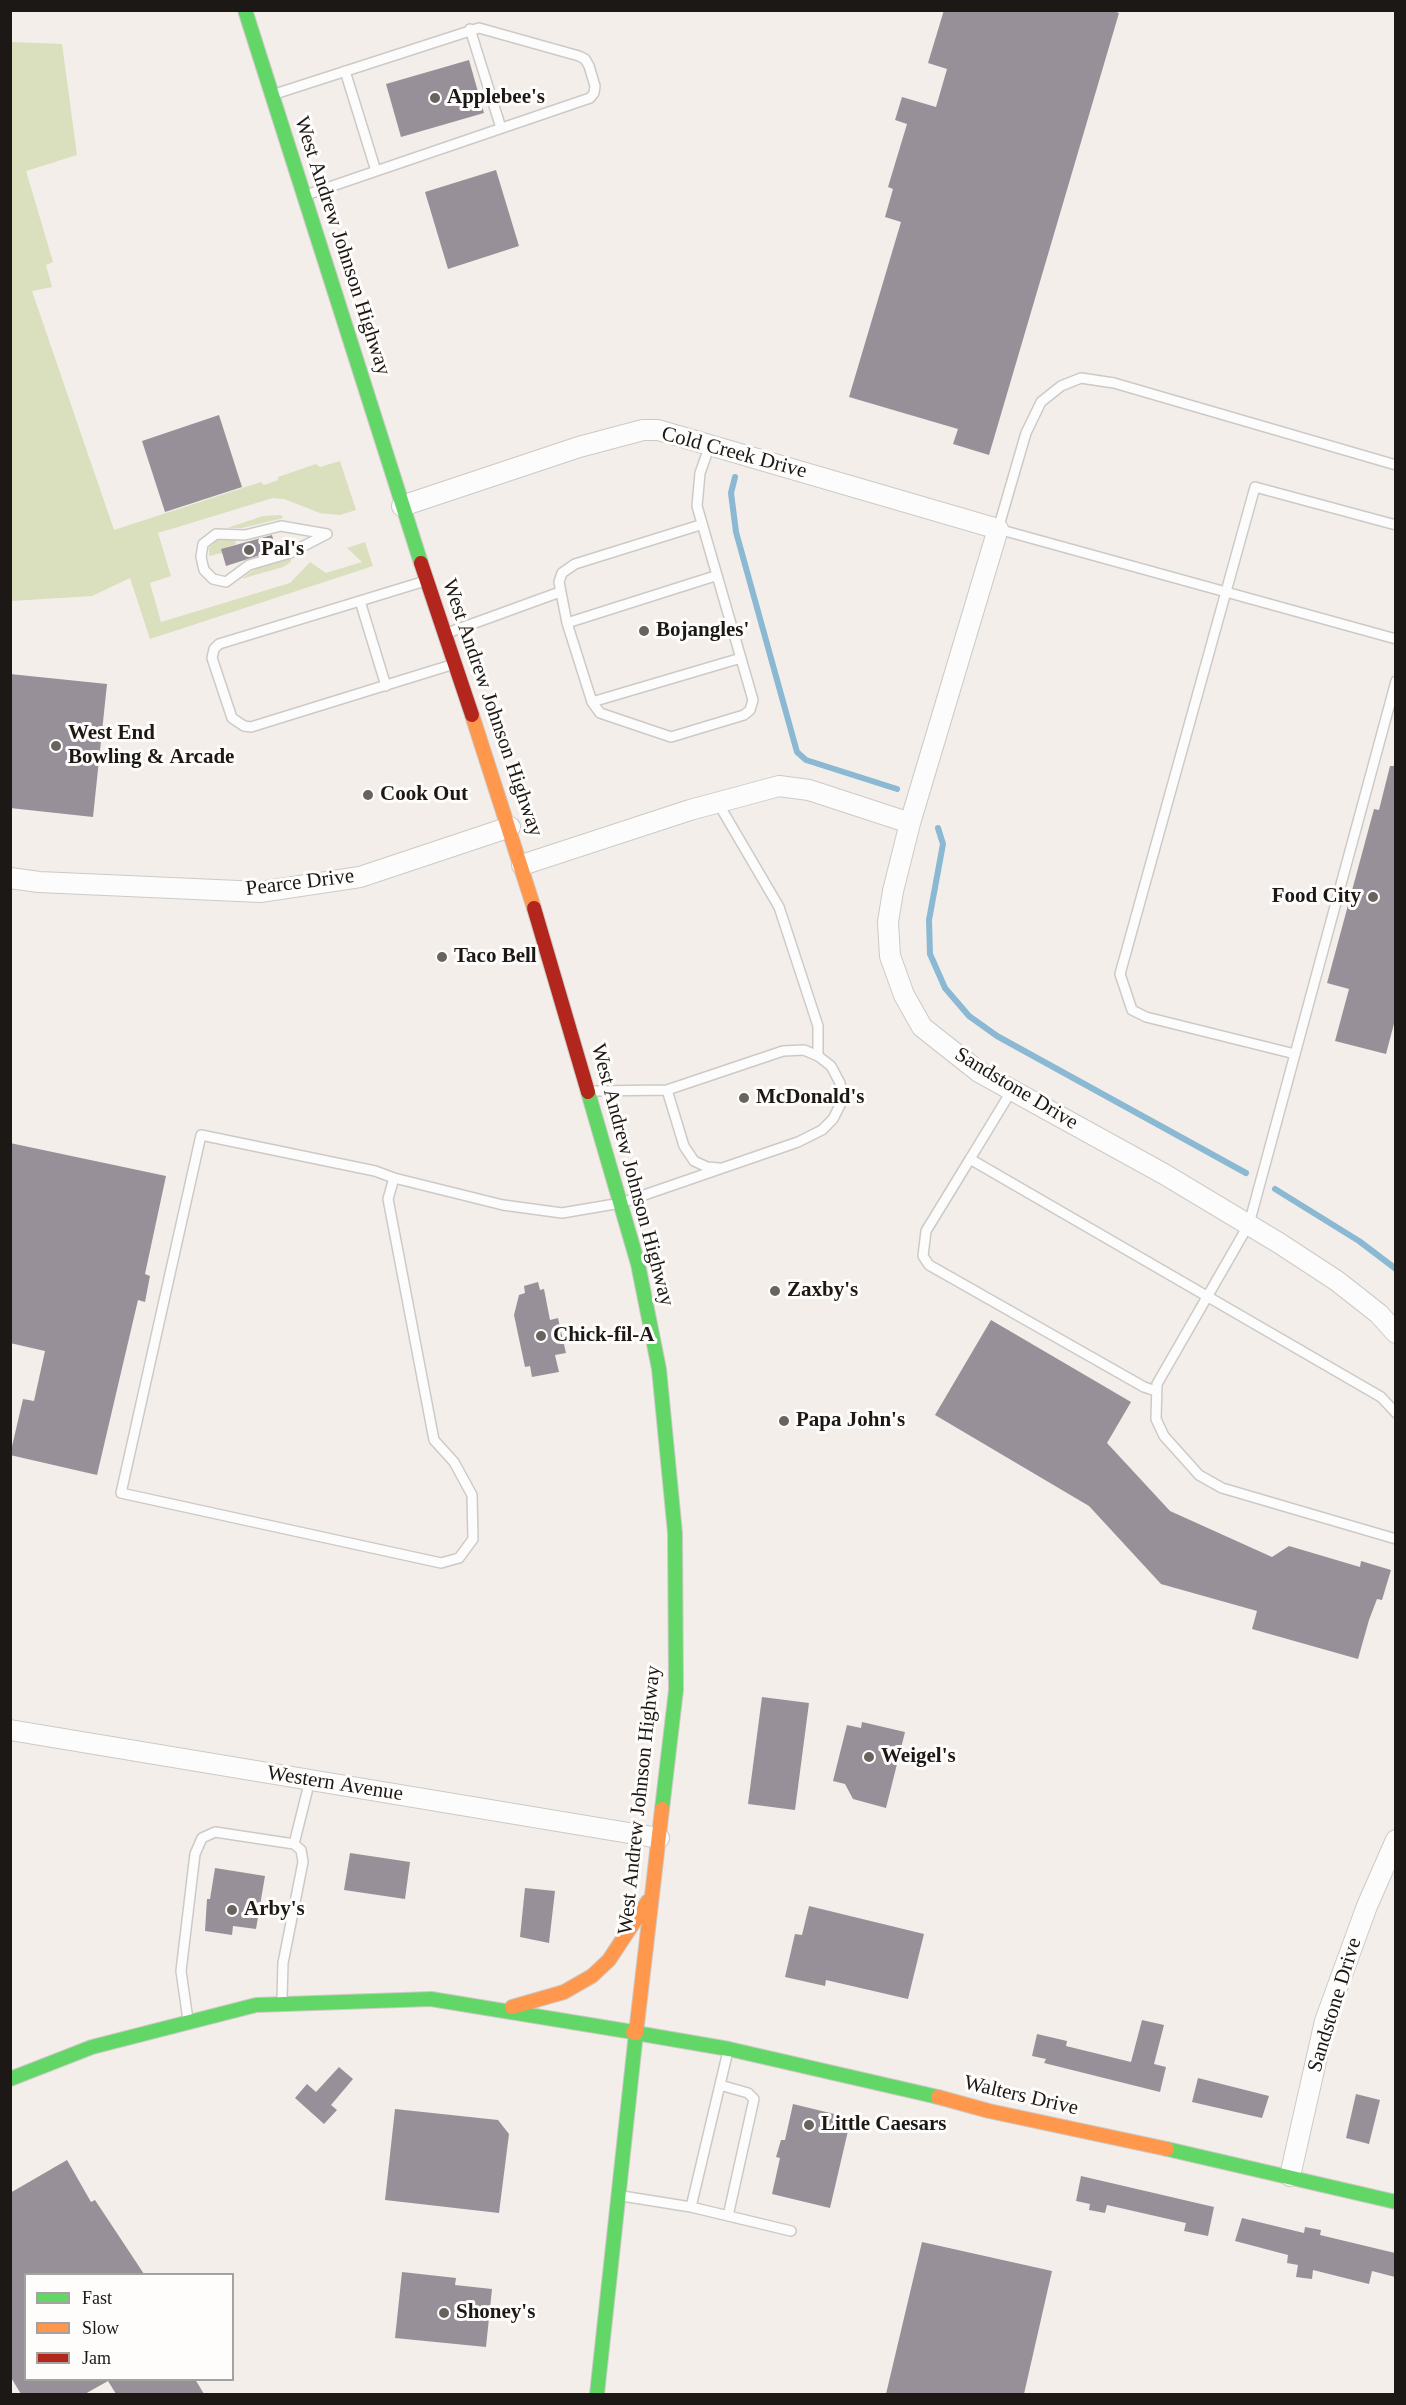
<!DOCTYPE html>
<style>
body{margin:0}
#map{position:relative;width:1406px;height:2405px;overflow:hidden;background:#f3eee9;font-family:"Times New Roman",serif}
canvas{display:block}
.frame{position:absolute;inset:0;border:12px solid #1b1815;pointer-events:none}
.legend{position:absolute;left:24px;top:2273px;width:210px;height:108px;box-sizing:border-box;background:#fffdfb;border:2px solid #a4a19f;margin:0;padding:8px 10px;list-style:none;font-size:18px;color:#1b1815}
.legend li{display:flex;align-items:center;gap:12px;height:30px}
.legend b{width:30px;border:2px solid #a4a19f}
</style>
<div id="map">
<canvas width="1406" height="2405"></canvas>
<div class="frame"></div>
<ul class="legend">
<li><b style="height:8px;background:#63d668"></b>Fast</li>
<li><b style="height:8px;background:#ff974d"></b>Slow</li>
<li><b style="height:8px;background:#b3261e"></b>Jam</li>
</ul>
</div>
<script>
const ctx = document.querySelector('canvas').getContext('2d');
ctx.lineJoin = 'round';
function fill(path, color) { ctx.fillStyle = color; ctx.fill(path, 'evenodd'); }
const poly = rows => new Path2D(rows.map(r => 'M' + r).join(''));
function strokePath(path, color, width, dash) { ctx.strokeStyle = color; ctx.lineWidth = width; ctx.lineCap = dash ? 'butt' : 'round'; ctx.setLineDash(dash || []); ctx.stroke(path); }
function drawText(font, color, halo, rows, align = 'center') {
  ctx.font = font + ' "Times New Roman",serif'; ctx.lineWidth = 6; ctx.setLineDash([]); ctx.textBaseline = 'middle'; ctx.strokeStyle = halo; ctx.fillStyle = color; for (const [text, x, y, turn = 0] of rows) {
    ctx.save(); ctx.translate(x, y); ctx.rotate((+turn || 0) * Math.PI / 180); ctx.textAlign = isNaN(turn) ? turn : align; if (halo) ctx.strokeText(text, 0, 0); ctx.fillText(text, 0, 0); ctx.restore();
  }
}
fill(poly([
 [11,42,62,44,77,155,26,171,53,262,46,265,52,287,32,291,114,530,261,482,264,485,278,480,278,477,316,464,320,467,340,461,356,510,340,515,320,513,284,499,273,498,158,533,171,576,150,583,161,622,290,583,310,562,326,573,362,562,347,548,365,542,373,566,150,639,130,578,92,596,11,601],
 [281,515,283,518,242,528,227,528,263,516],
 [218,539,235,540,236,544,222,549,222,553,209,556,209,548],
 [291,558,291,562,283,567,241,579,258,567]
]), '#dadfbd');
strokePath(poly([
 [735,477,731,493,736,532,797,752,806,760,897,789],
 [938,828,943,844,929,920,930,954,945,988,969,1016,997,1036,1246,1173],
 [1275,1189,1359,1241,1396,1269]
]), '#8bb8d3', 6);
fill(poly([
 [944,10,1110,10,1119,13,989,455,953,444,958,429,849,397,901,222,885,217,893,189,888,187,907,124,895,120,902,97,936,107,947,69,928,63],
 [469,60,484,113,401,137,386,84],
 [496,170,519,246,448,269,425,192],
 [219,415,242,487,165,512,142,441],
 [272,535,276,550,226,566,221,549],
 [10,674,107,684,93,817,10,808],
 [1390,766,1395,766,1395,1020,1386,1054,1335,1041,1349,989,1327,983,1374,809,1379,810],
 [10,1143,166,1176,145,1274,150,1276,145,1302,138,1300,97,1475,10,1455,23,1399,34,1401,45,1351,10,1343],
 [538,1282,540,1290,544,1289,550,1320,558,1318,566,1353,555,1355,559,1372,532,1377,530,1366,525,1367,514,1315,519,1295,525,1293,524,1286],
 [991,1320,1131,1402,1107,1443,1170,1511,1272,1557,1289,1546,1360,1567,1361,1561,1391,1570,1382,1600,1377,1599,1369,1620,1358,1659,1252,1629,1257,1611,1161,1584,1089,1506,935,1415],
 [762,1697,809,1703,795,1810,748,1804],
 [862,1722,905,1732,886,1808,853,1799,845,1784,833,1781,847,1725,861,1728],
 [350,1853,410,1862,405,1899,344,1890],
 [215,1868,265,1876,256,1929,233,1926,232,1935,205,1931,207,1899,210,1899],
 [525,1888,555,1891,549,1943,520,1937],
 [809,1906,924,1934,908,1999,826,1980,825,1986,785,1977,795,1934,802,1935],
 [1142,2020,1164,2025,1154,2064,1166,2067,1160,2092,1044,2063,1046,2059,1032,2056,1037,2034,1067,2041,1066,2046,1131,2062],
 [339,2067,353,2079,331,2105,337,2110,324,2124,295,2098,307,2084,316,2092],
 [1198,2078,1269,2096,1262,2118,1192,2102],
 [1356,2094,1380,2100,1369,2144,1346,2138],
 [793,2104,851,2118,830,2208,772,2194,780,2158,776,2157,781,2140,785,2140],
 [395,2109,498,2120,509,2134,499,2213,385,2200],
 [67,2160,91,2202,95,2200,144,2274,26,2274,26,2379,195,2379,204,2394,116,2394,108,2381,85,2394,21,2394,10,2376,10,2193],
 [1081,2176,1214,2207,1208,2236,1184,2231,1186,2223,1107,2205,1105,2213,1089,2210,1090,2204,1076,2201],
 [1242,2218,1304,2233,1305,2227,1321,2230,1320,2235,1395,2253,1395,2277,1372,2271,1369,2284,1313,2270,1312,2279,1296,2277,1298,2265,1287,2263,1288,2255,1235,2241],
 [922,2242,1052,2271,1024,2394,886,2394],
 [402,2272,456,2278,455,2285,492,2289,486,2347,395,2338]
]), '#989098');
const lane = poly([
 [470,29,501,128],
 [345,71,376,171],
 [275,94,479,28,579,56,585,59,589,66,595,86,594,93,590,98,306,195],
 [1396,465,1114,383,1081,378,1061,386,1041,402,1026,433,998,529,1396,639],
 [700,525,575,564,562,573,559,582,567,623,592,702,600,713,671,737,744,715,750,710,753,700,697,506,700,473,710,445],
 [281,526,327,534,290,553,249,565,226,582,213,579,204,570,201,557,203,544,216,534,245,535,281,526],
 [422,582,219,644,214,649,212,658,232,718,244,726,251,727,451,665],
 [360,601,386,686],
 [567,623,715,576],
 [450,632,560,592],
 [1396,681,1249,1224,1157,1384,1156,1419,1164,1436,1199,1475,1222,1488,1396,1539],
 [592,702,741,658],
 [718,803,779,907,818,1026,818,1056],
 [1295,1054,1146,1017,1132,1010,1120,974,1255,487,1396,525],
 [667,1090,684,1146,694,1161,707,1167,719,1168],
 [1012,1090,970,1159,1381,1397,1396,1413],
 [970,1159,926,1231,923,1256,929,1265,1144,1387,1156,1391],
 [394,1178,388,1199,434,1440,454,1462,472,1495,473,1539,459,1558,441,1563,121,1493,201,1135,375,1171,394,1178,503,1205,562,1213,621,1203,798,1142,822,1130,833,1119,842,1101,840,1083,831,1066,818,1056,804,1050,783,1051,667,1090,594,1091],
 [294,1844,310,1780],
 [188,2020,181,1971,195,1854,202,1838,215,1832,294,1844,301,1850,303,1862,283,1963,282,1999],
 [728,2051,691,2207,791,2231],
 [720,2085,748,2093,754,2099,728,2216],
 [622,2196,691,2207]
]);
const street = poly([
 [402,506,579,447,643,430,658,430,998,529,910,823,893,891,888,922,890,956,904,995,922,1027,979,1072,1164,1174,1279,1243,1337,1281,1379,1314,1396,1333],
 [522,865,690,810,779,786,809,790,910,823],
 [10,878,39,882,260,892,360,877,510,827],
 [10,1730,659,1838],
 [1290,2176,1325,2021,1367,1906,1396,1840]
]);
const fast = poly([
 [245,10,421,563],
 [588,1092,638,1264,659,1369,675,1533,676,1690,662,1809],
 [10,2079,92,2047,256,2005,431,1999,633,2032],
 [1167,2149,1396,2202],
 [597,2394,636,2033,729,2049,938,2097]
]);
const slow = poly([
 [472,715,534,908],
 [512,2007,564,1992,592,1976,609,1960,648,1901],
 [633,2032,636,2033,662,1809],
 [938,2097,989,2111,1167,2149]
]);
const jam = poly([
 [421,563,472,715],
 [534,908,588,1092]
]);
strokePath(lane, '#cdcac6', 12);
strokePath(street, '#cdcac6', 22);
strokePath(fast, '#cdcac6', 16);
strokePath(slow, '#cdcac6', 16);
strokePath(jam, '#cdcac6', 16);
strokePath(lane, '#fdfcfc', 9);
strokePath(street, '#fdfcfc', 20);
strokePath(fast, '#63d668', 14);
strokePath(slow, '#ff974d', 14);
strokePath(jam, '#b3261e', 14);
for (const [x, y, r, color] of [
 [435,98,6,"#67635f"],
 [249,550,6,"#67635f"],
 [644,631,6,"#67635f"],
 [56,746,6,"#67635f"],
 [368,795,6,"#67635f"],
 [1373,897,6,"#67635f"],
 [442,957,6,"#67635f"],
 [744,1098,6,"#67635f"],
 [775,1291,6,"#67635f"],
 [541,1336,6,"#67635f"],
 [784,1421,6,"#67635f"],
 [869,1757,6,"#67635f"],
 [232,1910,6,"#67635f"],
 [809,2125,6,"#67635f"],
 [444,2313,6,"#67635f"]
]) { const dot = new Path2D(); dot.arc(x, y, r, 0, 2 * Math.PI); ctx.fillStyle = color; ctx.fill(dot); strokePath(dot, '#fffdfb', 2); }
drawText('bold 21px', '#1b1815', '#fffdfb', [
 ["Applebee's",447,98],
 ["Pal's",261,550],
 ["Bojangles'",656,631],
 ["West End",68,734],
 ["Bowling & Arcade",68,758],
 ["Cook Out",380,795],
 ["Food City",1361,897,"right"],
 ["Taco Bell",454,957],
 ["McDonald's",756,1098],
 ["Zaxby's",787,1291],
 ["Chick-fil-A",553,1336],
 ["Papa John's",796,1421],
 ["Weigel's",881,1757],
 ["Arby's",244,1910],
 ["Little Caesars",821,2125],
 ["Shoney's",456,2313]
], 'left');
drawText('21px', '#1b1815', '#fffdfb', [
 ["West Andrew Johnson Highway",342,246,72],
 ["Cold Creek Drive",734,453,15],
 ["West Andrew Johnson Highway",492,708,71],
 ["Pearce Drive",300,883,-7],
 ["Sandstone Drive",1016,1089,31],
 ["West Andrew Johnson Highway",632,1175,75],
 ["Western Avenue",335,1784,9],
 ["West Andrew Johnson Highway",640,1800,-84],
 ["Sandstone Drive",1335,2005,-73],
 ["Walters Drive",1021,2096,13]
]);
</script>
